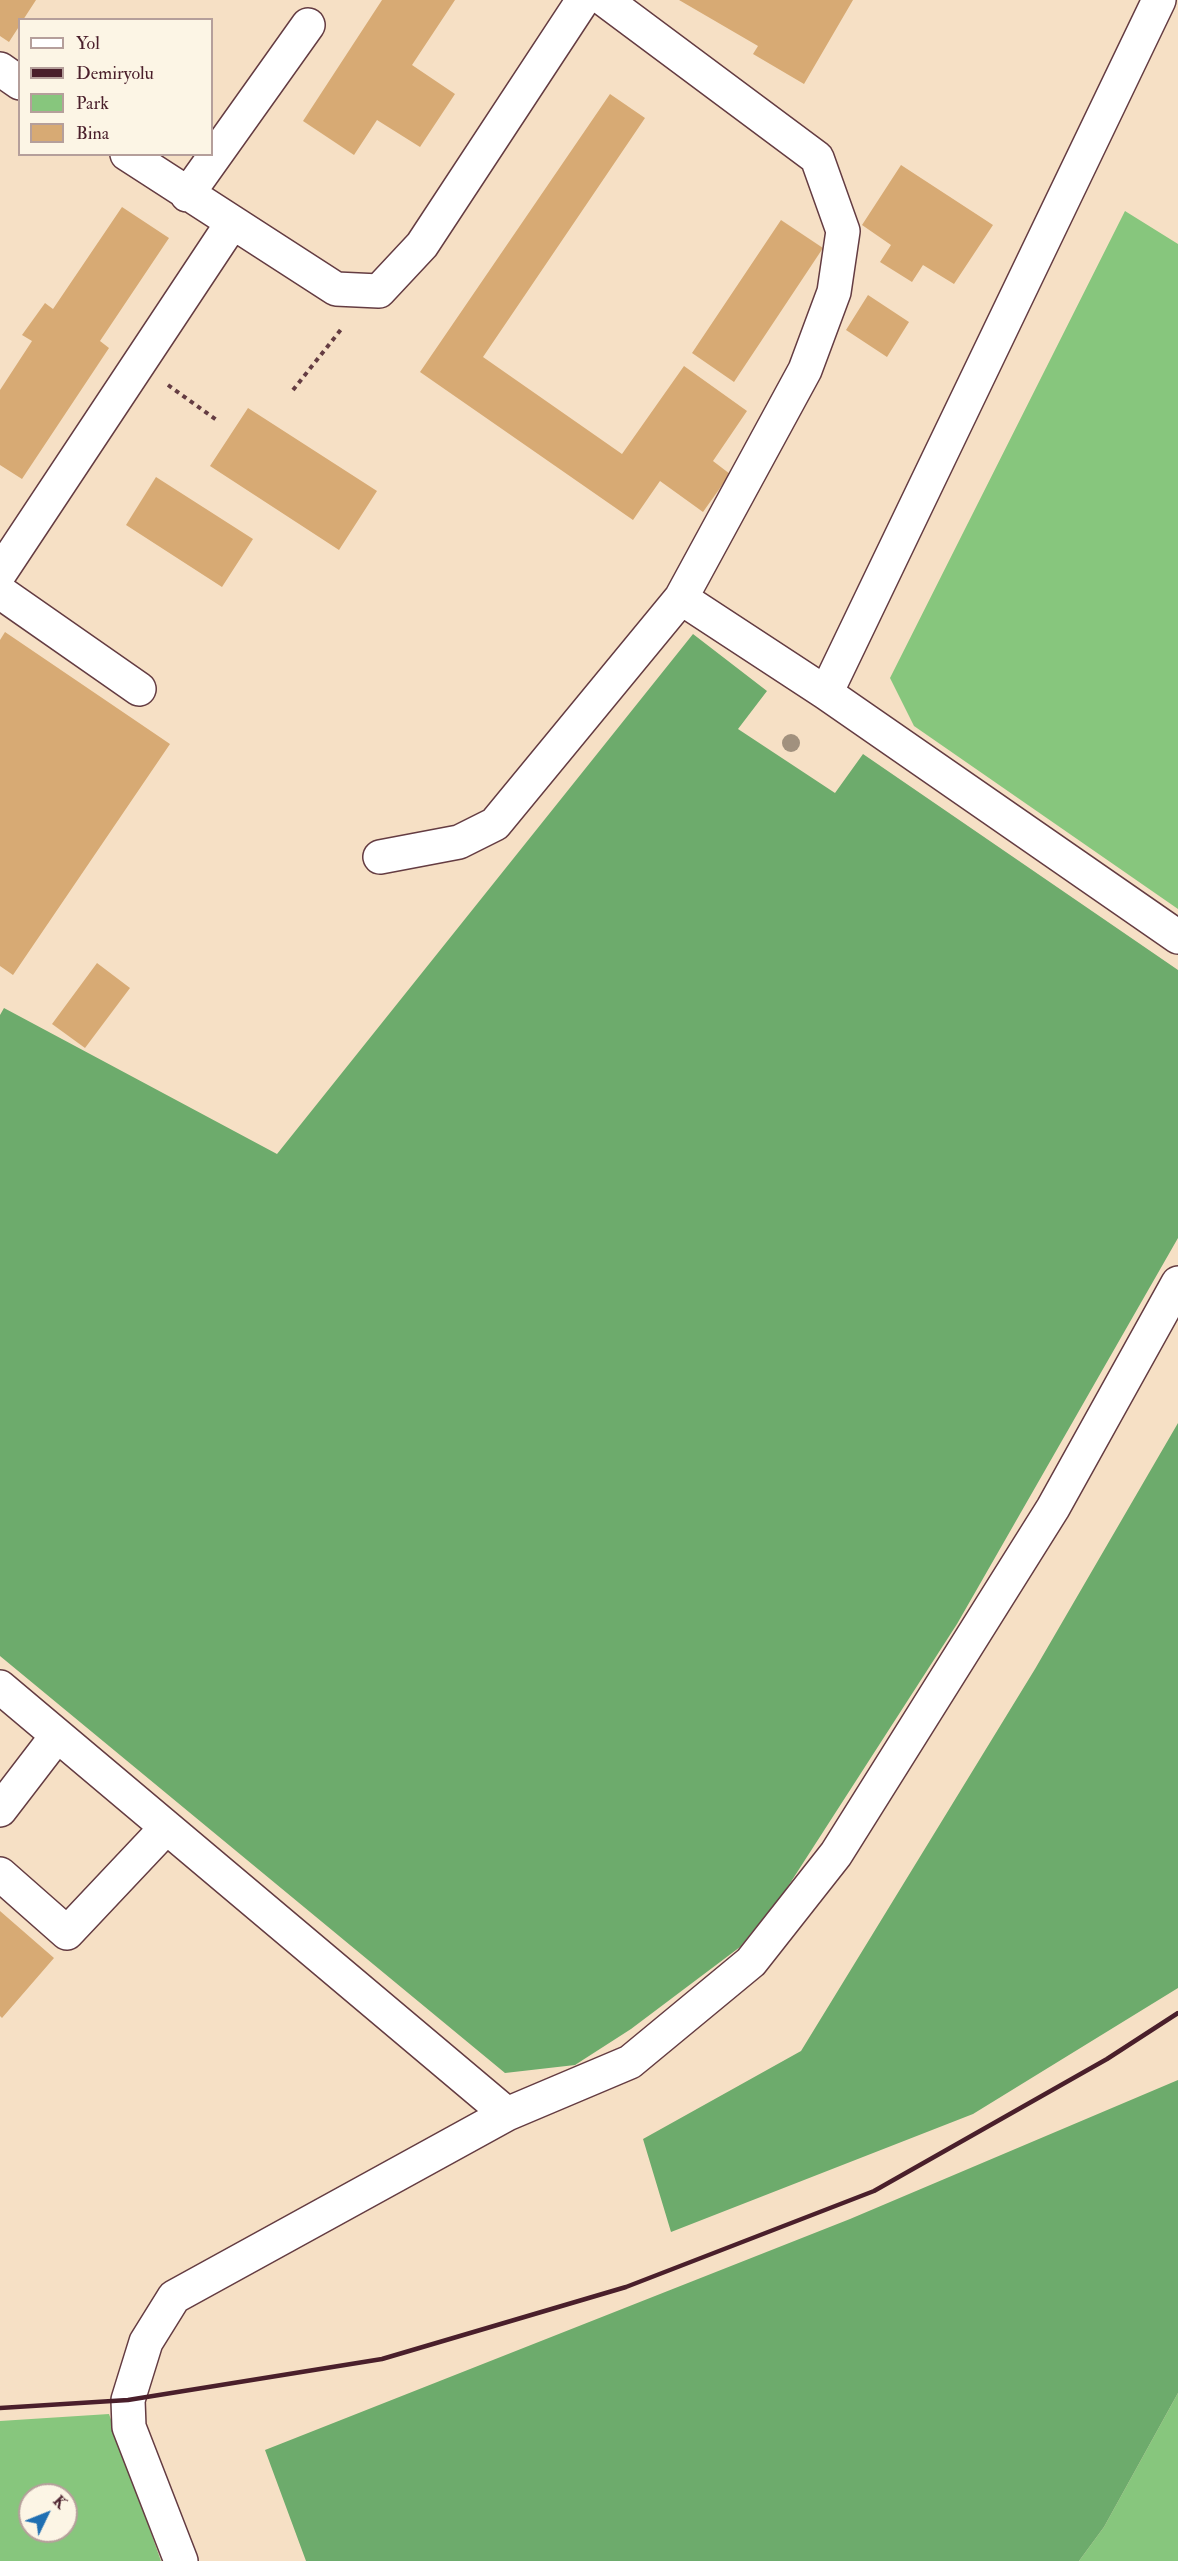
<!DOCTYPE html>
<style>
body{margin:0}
#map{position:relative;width:1178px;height:2561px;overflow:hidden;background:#f6e0c5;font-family:"IM FELL Double Pica",serif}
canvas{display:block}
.legend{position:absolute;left:18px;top:18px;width:195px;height:138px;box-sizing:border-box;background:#fcf5e5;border:2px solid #b59f9b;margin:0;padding:8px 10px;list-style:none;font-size:18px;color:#4a1f2b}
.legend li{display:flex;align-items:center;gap:12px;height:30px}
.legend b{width:30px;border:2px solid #b59f9b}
.north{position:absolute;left:18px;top:2483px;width:60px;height:60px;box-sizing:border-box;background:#fcf5e5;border:2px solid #b59f9b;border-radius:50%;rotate:47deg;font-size:16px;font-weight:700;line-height:24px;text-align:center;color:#4a1f2b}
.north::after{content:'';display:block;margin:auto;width:21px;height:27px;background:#1f6fb2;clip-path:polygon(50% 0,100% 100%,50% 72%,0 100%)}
</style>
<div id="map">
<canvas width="1178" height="2561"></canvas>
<ul class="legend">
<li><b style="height:8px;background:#fff"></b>Yol</li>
<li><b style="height:8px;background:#4a1f2b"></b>Demiryolu</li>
<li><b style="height:16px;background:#87c67d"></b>Park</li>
<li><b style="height:16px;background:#d7aa74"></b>Bina</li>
</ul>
<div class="north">K</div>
</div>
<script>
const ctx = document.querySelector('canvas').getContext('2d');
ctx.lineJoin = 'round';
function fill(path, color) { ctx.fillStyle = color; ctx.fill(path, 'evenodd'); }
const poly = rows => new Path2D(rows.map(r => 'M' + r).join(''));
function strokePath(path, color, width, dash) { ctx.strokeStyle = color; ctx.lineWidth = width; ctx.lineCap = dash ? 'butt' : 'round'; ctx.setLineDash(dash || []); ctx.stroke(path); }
fill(poly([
 [1125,211,1178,244,1178,909,914,726,890,678],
 [1178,2393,1178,2561,1079,2561,1104,2527],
 [109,2414,161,2561,0,2561,0,2421],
 [30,2495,66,2495,66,2531,30,2531]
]), '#87c67d');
fill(poly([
 [693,634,767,691,738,729,835,793,863,754,1178,970,1178,1238,957,1624,785,1891,740,1947,631,2029,575,2065,505,2073,0,1656,0,1015,4,1008,277,1154],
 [1178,1423,1178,1988,973,2114,671,2232,643,2139,801,2051,1035,1669],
 [1178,2080,1178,2393,1104,2527,1079,2561,306,2561,265,2450,850,2219]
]), '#6dab6c');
fill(poly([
 [0,0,36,0,23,20,20,20,20,25,9,42,0,36],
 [382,0,455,0,412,65,455,94,420,147,377,120,354,155,303,121],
 [679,0,853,0,804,84,753,54,758,46],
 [610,94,645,118,483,357,622,454,684,366,747,411,713,461,730,474,703,512,660,481,633,520,420,372],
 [901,165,993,225,954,284,923,265,912,282,880,262,891,245,862,225],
 [122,207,169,238,100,341,109,348,22,479,0,465,0,390,32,341,22,335,45,303,53,309],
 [781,220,823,248,734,382,692,353],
 [868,295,909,322,887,357,846,330],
 [248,408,377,491,339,550,210,466],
 [156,477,253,539,222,587,126,525],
 [5,632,170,744,13,975,0,966,0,640],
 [97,963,130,988,85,1048,52,1024],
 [0,1911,54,1958,2,2018,0,2016]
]), '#d7aa74');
const minor = poly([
 [0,69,20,83],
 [127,154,336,289,379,291,422,245,583,0],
 [187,195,308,25],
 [0,573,232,223],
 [0,592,139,689],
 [681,598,826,693,1178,937],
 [826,693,1159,0],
 [380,857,459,842,495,824,681,598,805,370,834,292,843,231,817,158,605,0],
 [0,1687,507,2114],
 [0,1810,56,1737],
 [0,1874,67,1933,166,1828],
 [181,2561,129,2427,128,2400,146,2342,174,2297,507,2114,630,2062,751,1962,836,1854,1053,1508,1178,1283]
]);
strokePath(minor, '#643c42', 36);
strokePath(poly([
 [168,385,218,421],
 [293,390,343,327]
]), '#643c42', 4, [4.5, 4.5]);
strokePath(minor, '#fff', 33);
strokePath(poly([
 [0,2408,128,2400,382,2359,626,2287,874,2191,1107,2059,1178,2013]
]), '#4a1f2b', 4.5);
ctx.fillStyle = '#a1917e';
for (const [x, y] of [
 [791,743]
]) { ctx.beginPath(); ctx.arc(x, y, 9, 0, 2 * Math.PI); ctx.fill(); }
</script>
